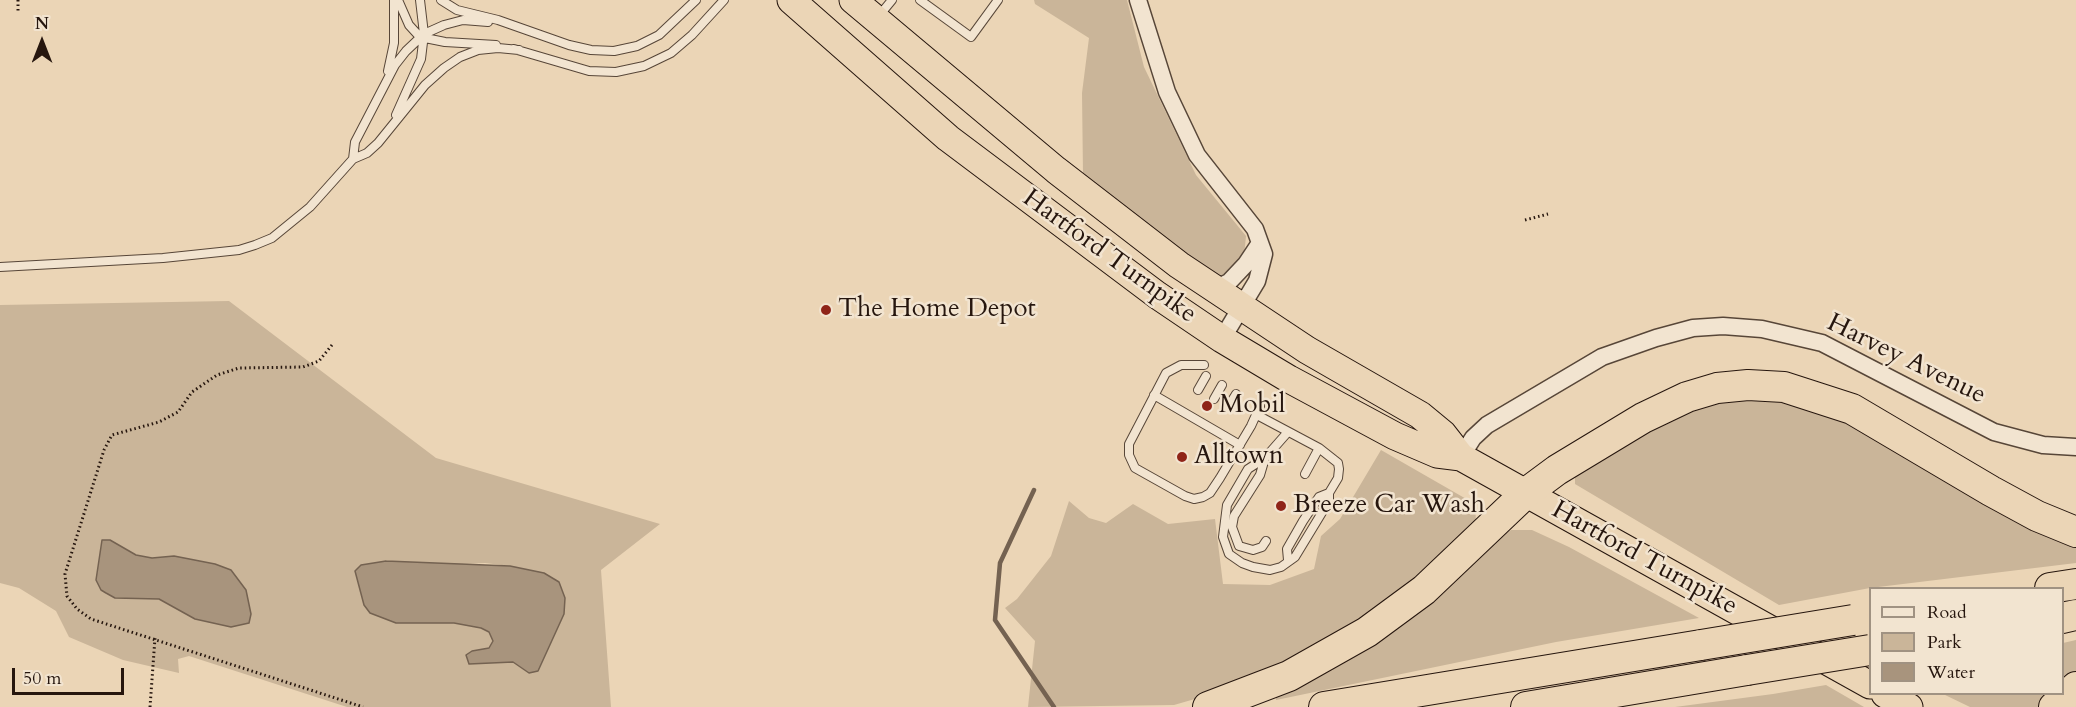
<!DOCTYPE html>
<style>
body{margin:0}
#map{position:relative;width:2076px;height:707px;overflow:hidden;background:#ebd5b6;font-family:Cardo,serif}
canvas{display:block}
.legend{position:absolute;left:1869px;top:587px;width:195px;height:108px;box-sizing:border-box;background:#f2e4d0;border:2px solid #a09282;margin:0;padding:8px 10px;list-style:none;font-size:18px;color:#26160e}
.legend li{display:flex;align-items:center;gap:12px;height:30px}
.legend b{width:30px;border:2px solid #a09282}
.north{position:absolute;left:12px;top:12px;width:60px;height:60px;-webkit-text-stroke:4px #f2e4d0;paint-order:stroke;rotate:0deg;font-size:16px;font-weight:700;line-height:24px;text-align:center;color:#26160e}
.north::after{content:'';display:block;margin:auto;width:21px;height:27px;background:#26160e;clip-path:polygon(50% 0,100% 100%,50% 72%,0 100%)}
.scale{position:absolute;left:12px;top:668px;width:112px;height:27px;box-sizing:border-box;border:3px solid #26160e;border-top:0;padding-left:8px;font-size:18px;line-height:21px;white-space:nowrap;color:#26160e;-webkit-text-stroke:4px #f2e4d0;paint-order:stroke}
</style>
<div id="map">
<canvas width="2076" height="707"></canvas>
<ul class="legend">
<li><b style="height:8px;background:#f2e4d0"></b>Road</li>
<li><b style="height:16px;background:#cab599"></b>Park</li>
<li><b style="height:16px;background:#a8947d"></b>Water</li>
</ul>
<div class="north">N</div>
<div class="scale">50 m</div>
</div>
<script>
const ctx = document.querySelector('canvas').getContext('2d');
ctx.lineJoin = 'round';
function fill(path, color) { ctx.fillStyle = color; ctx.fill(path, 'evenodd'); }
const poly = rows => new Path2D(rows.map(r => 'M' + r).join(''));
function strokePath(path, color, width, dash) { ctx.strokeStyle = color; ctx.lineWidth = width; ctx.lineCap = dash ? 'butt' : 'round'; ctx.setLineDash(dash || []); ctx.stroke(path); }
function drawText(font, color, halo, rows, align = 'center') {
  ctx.font = font + ' Cardo,serif'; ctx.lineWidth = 5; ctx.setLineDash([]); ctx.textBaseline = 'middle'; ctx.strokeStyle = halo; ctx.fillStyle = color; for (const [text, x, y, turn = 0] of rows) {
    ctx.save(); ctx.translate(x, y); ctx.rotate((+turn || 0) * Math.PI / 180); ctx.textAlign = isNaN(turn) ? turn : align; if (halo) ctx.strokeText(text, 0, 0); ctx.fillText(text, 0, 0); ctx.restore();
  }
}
fill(poly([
 [1034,0,1127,0,1144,67,1196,175,1246,236,1244,256,1225,274,1215,277,1083,174,1082,93,1089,38,1035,4],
 [229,301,436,458,660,524,601,570,611,707,347,707,189,656,178,659,179,673,123,660,69,637,56,611,19,588,0,583,0,305],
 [102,540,110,540,136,555,152,558,174,556,215,564,249,623,231,627,195,618,159,599,115,598,106,593,101,590],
 [485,563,510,566,552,577,564,614,538,671,513,662,469,664,472,651,490,648,493,640,489,632,481,628,454,623,396,623,437,565],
 [1752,397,1807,404,1852,417,2076,539,2076,563,1870,588,1779,605,1575,484,1575,474,1672,417,1715,401],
 [1381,450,1475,504,1476,522,1466,538,1337,640,1226,690,1174,705,1028,707,1035,641,1005,608,1017,599,1051,556,1069,501,1089,518,1106,523,1133,504,1168,524,1215,519,1223,584,1270,585,1314,569,1321,536,1340,519],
 [1511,530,1532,530,1569,547,1699,618,1556,642,1276,700,1276,692],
 [2076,640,2076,676,2063,688,2063,643],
 [1826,685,1864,707,1675,707,1773,694],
 [1943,694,2057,694,2043,707,1970,707]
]), '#cab599');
const water = poly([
 [102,540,110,540,136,555,152,558,174,556,215,564,231,570,246,590,251,614,249,623,231,627,195,619,159,599,115,598,106,593,101,590,96,580,102,540],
 [386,561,510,566,544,573,559,582,565,598,564,614,538,671,529,673,513,662,469,664,466,655,472,651,489,648,493,641,489,632,481,628,454,623,396,623,370,613,364,605,355,571,361,565,386,561]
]);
fill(water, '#a8947d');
strokePath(water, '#746251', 1.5);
strokePath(poly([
 [1034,490,1000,563,995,620,1054,707]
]), '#746251', 4.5);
const service = poly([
 [398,0,409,25,420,37,445,42,496,45],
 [441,0,457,10,498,20,569,45,591,50,614,51,637,46,659,35,696,0],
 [920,0,971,37,998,0],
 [878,17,892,0],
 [514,49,589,71,616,72,644,66,671,53,692,35,724,0],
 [388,71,394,43,394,0],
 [396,115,421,59,424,34,420,0],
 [353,159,355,142,395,65,406,51,424,34,444,25,463,20,488,22],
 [0,267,163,258,239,250,255,245,272,238,310,207,353,159,367,153,378,143,425,85,444,68,460,57,478,50,498,48,519,50],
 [1204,365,1181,365,1166,373,1129,444,1129,455,1135,468,1185,496,1194,499,1203,497,1210,493,1220,478,1251,426,1260,406],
 [1198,390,1206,376],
 [1154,395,1240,445],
 [1214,399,1222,385],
 [1228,407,1236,394],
 [1257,415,1319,448,1338,463,1339,469,1338,478,1329,493,1329,501,1295,557,1281,567,1270,570,1253,567,1242,563,1229,554,1223,537,1227,505,1248,469,1265,458,1287,433],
 [1265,458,1260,475,1234,516,1232,527,1239,546,1253,550,1262,547,1266,541],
 [1305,474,1319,448],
 [1288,560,1287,549,1303,521,1319,497,1329,493]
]);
const minor = poly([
 [1138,0,1167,92,1197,155,1255,229,1264,254,1257,281,1222,339],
 [1214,289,1229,282,1246,264,1260,243],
 [1461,457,1473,438,1487,425,1602,357,1656,338,1693,328,1723,326,1762,329,1822,343,1994,432,2043,445,2076,447]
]);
const trunk = poly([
 [791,0,948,138,1157,295,1222,339,1289,379,1395,436,1437,454,1461,457],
 [853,0,1056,170,1179,265,1307,350,1420,415,1443,434,1461,457,1870,685],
 [1885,694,1909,707]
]);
const motorway = poly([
 [2050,588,2076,584],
 [2062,618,2076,615],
 [1208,707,1289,676,1367,632,1424,590,1526,493,1557,470,1643,418,1687,397,1717,388,1748,385,1784,387,1852,409,1991,491,2037,516,2076,532],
 [1324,707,1701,645],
 [1526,707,1747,670],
 [2054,707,2076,687]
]);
strokePath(service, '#574638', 10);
strokePath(minor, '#574638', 19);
strokePath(trunk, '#26160e', 29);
strokePath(motorway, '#26160e', 32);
strokePath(poly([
 [18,0,18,11],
 [1525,220,1548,214],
 [332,345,319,361,303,367,239,368,217,375,192,392,178,412,159,422,112,435,104,450,65,574,67,596,77,609,91,619,363,707],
 [150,707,155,638]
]), '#26160e', 3, [1.5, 3]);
strokePath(service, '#f2e4d0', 8);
strokePath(minor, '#f2e4d0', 16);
strokePath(trunk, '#ebd5b6', 27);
strokePath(motorway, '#ebd5b6', 30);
const motorwayBridge = poly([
 [1701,645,1853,620],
 [1747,670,1870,650]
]);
strokePath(motorwayBridge, '#26160e', 32, []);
strokePath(motorwayBridge, '#ebd5b6', 30);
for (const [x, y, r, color] of [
 [826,310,6,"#8f2418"],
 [1207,406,6,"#8f2418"],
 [1182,457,6,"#8f2418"],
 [1281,506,6,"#8f2418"]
]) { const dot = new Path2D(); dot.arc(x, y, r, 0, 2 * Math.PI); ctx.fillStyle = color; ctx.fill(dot); strokePath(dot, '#f2e4d0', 2); }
drawText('26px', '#26160e', '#f2e4d0', [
 ["Hartford Turnpike",1109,257,36],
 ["Harvey Avenue",1906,360,26],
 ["Hartford Turnpike",1644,559,29]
]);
drawText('26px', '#26160e', '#f2e4d0', [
 ["The Home Depot",838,310],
 ["Mobil",1219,406],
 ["Alltown",1194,457],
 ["Breeze Car Wash",1293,506]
], 'left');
</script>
